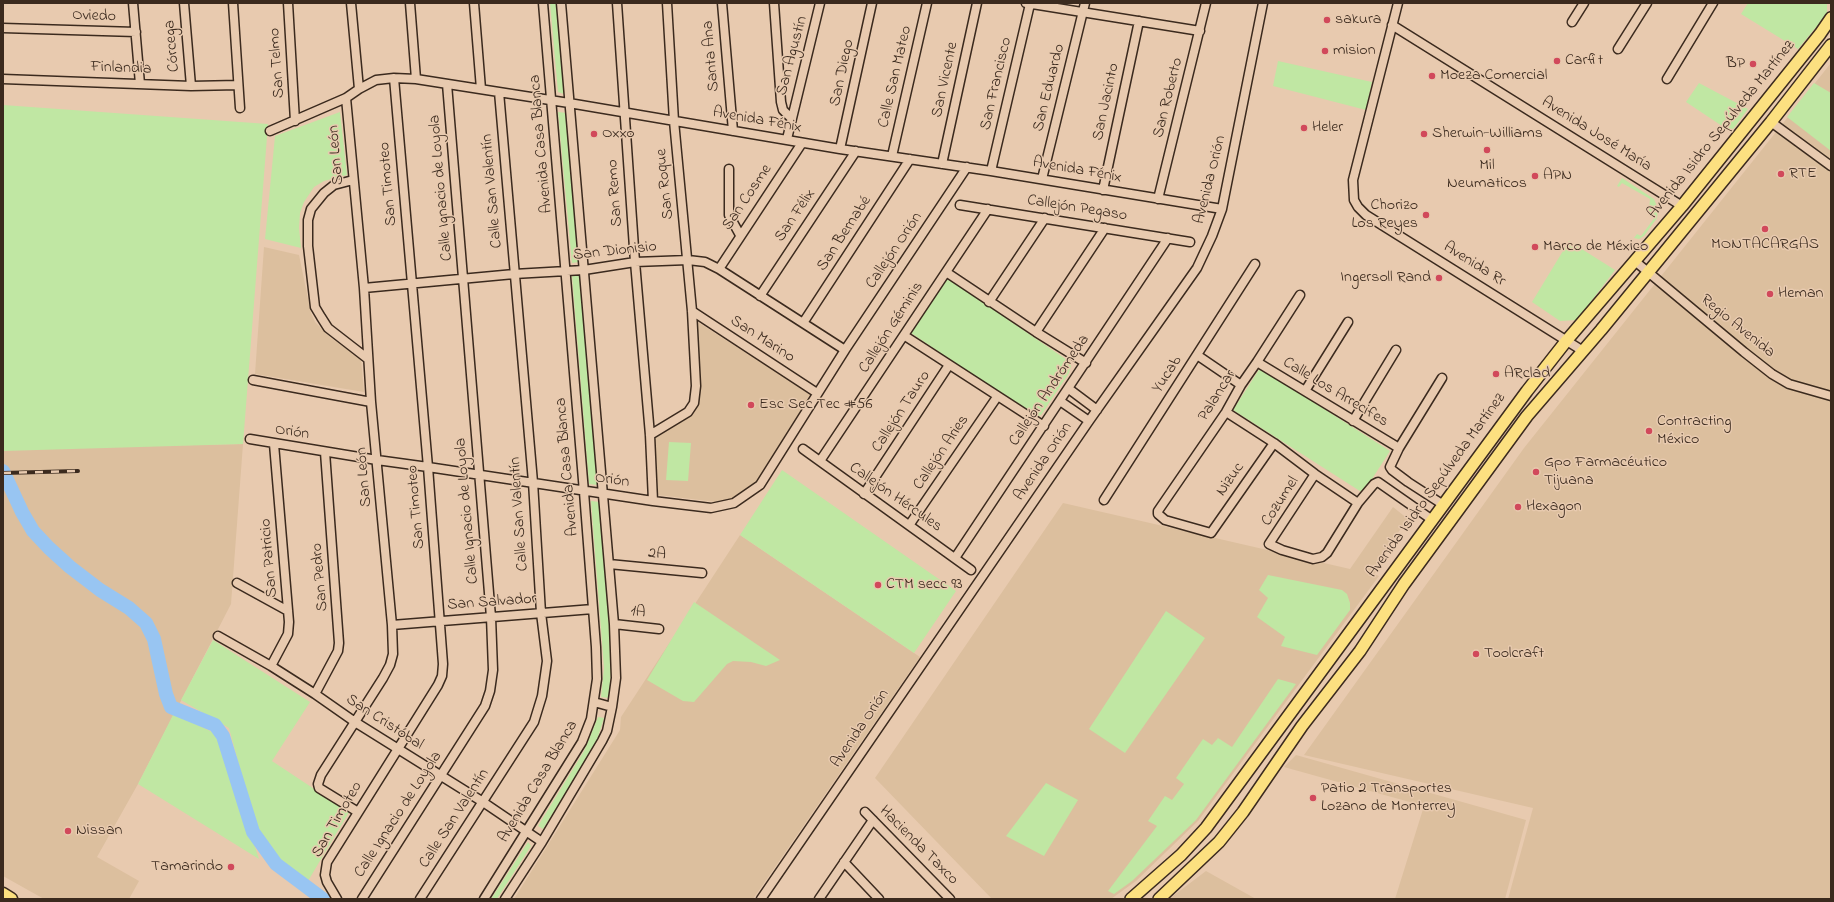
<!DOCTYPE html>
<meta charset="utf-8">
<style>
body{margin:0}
#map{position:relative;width:1834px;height:902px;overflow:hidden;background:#e8caaf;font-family:"Indie Flower",sans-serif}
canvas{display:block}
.frame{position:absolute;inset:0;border:4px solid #3b2a1e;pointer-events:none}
</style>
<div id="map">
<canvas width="1834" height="902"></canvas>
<div class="frame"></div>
</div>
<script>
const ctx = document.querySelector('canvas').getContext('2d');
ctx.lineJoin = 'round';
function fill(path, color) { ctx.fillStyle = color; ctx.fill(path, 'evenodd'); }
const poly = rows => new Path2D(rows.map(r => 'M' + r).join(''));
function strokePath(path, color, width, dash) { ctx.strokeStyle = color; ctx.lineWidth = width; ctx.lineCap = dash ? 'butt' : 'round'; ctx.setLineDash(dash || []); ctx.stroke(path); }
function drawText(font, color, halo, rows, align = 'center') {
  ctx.font = font + ' "Indie Flower",sans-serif'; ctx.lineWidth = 3; ctx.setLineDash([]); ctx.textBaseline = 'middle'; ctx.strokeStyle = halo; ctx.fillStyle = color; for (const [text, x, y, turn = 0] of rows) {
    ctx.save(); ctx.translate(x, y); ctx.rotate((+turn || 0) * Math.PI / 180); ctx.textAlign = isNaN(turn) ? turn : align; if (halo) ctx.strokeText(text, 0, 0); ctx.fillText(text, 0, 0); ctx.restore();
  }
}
fill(poly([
 [1831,63,1831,899,1508,899,1533,808,1304,755,1524,448],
 [264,247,299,255,311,313,315,322,331,338,361,359,364,392,255,374],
 [696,321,812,395,759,483,725,503,658,495,655,437,691,416,701,389],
 [243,444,231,604,138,784,97,857,139,881,129,899,44,899,3,876,3,449],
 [1063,503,1350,569,1393,507,1408,519,1378,560,1383,564,1374,574,1379,576,1198,821,1136,881,1111,899,992,899,875,778],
 [740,535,920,657,753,899,514,899,620,730,621,717],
 [1296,755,1526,820,1505,899,1395,899,1424,806,1284,767],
 [1206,871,1256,899,1169,899]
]), '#dcbf9e');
fill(poly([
 [550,3,557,3,557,6,564,94,558,92],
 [1748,3,1827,3,1827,14,1798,49,1741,14],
 [1278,61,1372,82,1366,110,1273,86],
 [1699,83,1748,109,1731,132,1686,102],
 [1814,83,1831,93,1831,151,1787,117],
 [3,105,268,124,243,444,3,451],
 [340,112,347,175,324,181,314,187,304,202,300,213,299,228,301,248,265,239,275,136],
 [558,112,567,113,579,262,572,263],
 [1622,178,1654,199,1658,209,1657,218,1644,236,1639,239,1634,238,1637,234,1641,236,1655,217,1647,213,1649,210,1650,199,1622,183,1619,187,1617,186],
 [1569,241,1615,270,1577,320,1560,321,1532,302],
 [580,274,598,485,589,484,572,275],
 [946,279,953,282,1070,362,1071,366,1069,373,1041,415,1036,417,1032,415,911,333,911,329],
 [1260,368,1390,451,1363,493,1233,410],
 [669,442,691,443,688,481,666,480],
 [782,470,956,591,914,653,740,535],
 [591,501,600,502,612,657,609,698,601,697,604,668],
 [1268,575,1342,590,1347,594,1350,603,1350,610,1317,655,1281,646,1285,637,1257,617,1268,598,1259,590],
 [694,602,780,660,766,666,751,662,733,661,727,664,694,702,683,701,647,680],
 [1166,611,1205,638,1125,753,1089,729],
 [213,640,310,702,272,761,349,812,308,881,282,863,255,824,229,728,181,700],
 [1278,679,1296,684,1196,820,1132,881,1114,894,1108,891,1157,826,1148,821,1165,796,1172,800,1184,784,1176,778,1203,739,1212,745,1218,738,1232,747],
 [174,713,218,735,259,859,138,784],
 [598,717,604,718,595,746,543,829,538,826,584,751],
 [1046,783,1078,800,1044,856,1006,836],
 [528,842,531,846,497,899,491,899]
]), '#c0e7a3');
strokePath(poly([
 [3,471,22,512,33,531,49,548,70,567,100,590,129,608,146,623,154,639,166,694,171,707,215,725,223,736,253,832,276,864,323,899]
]), '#98c5f2', 14);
const minor = poly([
 [133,3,140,84],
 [184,3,191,86],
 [233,3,240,108],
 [288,3,295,121],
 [351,3,359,89],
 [410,3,416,79],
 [474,3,481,89],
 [617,3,635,262,650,435,653,501],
 [722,3,733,131],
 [774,3,781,102,783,110,791,118],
 [1026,3,1200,31],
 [1398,3,1353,180,1354,200,1358,207,1366,215,1583,351],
 [1572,22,1584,3],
 [1392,25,1682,206],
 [3,28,136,32],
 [1618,49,1647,3],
 [3,79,191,86,238,85],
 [1667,79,1713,3],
 [346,98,364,288,371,402,392,625,393,654,390,665,383,678,321,775,318,784,319,788,358,812],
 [1771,122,1831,166],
 [270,131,346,98,359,89,376,80,394,78,416,79,569,103,840,149,991,171,1222,209],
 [787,139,820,3],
 [840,149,872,3],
 [892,156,927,3],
 [942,164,977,3],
 [729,169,729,215,740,235],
 [991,171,1030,4],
 [1042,179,1085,3],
 [353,180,334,185,324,193,311,209,308,220,308,246,315,307,321,317,328,328,368,359],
 [1103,190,1139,21],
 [1158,199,1206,3],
 [960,205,1190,242],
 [1636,262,1744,352,1772,374,1789,384,1831,396],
 [719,269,802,143],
 [946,272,1036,332,1086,363],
 [364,288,514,274,584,270,635,262,688,260,705,262,719,269,845,350],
 [760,296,856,151],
 [989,302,1045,218],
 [692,311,817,393],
 [803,323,910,159],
 [1036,332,1105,228],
 [905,336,1044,426],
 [1197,355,1241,385],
 [1257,362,1399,448],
 [253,380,371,402],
 [1069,389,1097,410],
 [1305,391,1348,322],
 [1060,401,1089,421],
 [1226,412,1274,443,1315,474,1358,503],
 [1353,421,1396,350],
 [650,435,688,412,694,403,696,386,692,311,674,121,667,3],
 [250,439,377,460,428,467,653,501,711,508,734,503,760,485,845,350,967,167],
 [1274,443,1211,533,1165,520,1158,514,1158,511,1226,412,1241,385,1257,362,1300,295],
 [803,449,971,570],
 [820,461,988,209],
 [1315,474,1269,544,1282,550,1313,559,1322,557,1327,553,1358,503,1374,484,1378,482,1431,519],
 [864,494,949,365],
 [1104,500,1255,264],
 [1442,504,1408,482,1392,470,1390,467,1399,448,1442,378],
 [910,524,997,397],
 [955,558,1168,238],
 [609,564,702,573],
 [237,583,288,611],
 [614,624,659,629],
 [392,625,593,609],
 [218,636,271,666,315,694,355,722,483,802,542,842],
 [271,666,288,634,289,622,274,444],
 [315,694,338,651,339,643,325,452],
 [594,702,612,707],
 [865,812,950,899],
 [844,862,879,899],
 [337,899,327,882,325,875,327,862,438,685,442,676,443,664,428,467,394,78],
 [362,899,485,706,490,691,493,670,491,617,447,84],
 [420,899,534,722,542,696,547,661,541,613,533,482,499,92],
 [484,899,582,742,591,719,597,679,596,647,584,492,543,3],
 [505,899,542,842,602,741,607,731,612,707,616,678,614,624,561,3],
 [761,899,1089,421,1197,268,1212,236,1222,209,1263,3],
 [819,899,873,820]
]);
const major = poly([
 [1131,899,1181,855,1206,828,1527,391,1567,340,1682,206,1820,34,1831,18],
 [1159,899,1219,842,1243,812,1302,726,1360,651,1404,584,1527,416,1601,330,1771,122,1831,45]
]);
const highway = poly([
 [3,894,11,899]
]);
strokePath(minor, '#3b2a1e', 11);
strokePath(major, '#3b2a1e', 14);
strokePath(highway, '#3b2a1e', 15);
strokePath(minor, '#e8caaf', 8);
strokePath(major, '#fce080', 11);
strokePath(highway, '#fce080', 12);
const rail = poly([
 [3,473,78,471]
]);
strokePath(rail, '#3b2a1e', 4);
strokePath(rail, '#e8caaf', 2.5, [8]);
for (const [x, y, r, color] of [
 [1327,20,4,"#d1495b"],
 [1325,51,4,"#d1495b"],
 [1557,61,4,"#d1495b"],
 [1753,64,4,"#d1495b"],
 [1432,76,4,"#d1495b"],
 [1304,128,4,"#d1495b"],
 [594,134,4,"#d1495b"],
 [1424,134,4,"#d1495b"],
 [1487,150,4,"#d1495b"],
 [1781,174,4,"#d1495b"],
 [1535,176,4,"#d1495b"],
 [1426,215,4,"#d1495b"],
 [1765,229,4,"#d1495b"],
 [1535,247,4,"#d1495b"],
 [1439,278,4,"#d1495b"],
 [1770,294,4,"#d1495b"],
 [1496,374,4,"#d1495b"],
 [751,405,4,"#d1495b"],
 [1649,431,4,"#d1495b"],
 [1536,472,4,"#d1495b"],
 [1518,507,4,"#d1495b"],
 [878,585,4,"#d1495b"],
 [1476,654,4,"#d1495b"],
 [1313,798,4,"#d1495b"],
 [68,831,4,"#d1495b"],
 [231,867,4,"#d1495b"]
]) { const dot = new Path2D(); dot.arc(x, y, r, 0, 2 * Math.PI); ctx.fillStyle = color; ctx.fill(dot); strokePath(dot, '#e8caaf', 1.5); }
drawText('16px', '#3b2a1e', '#e8caaf', [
 ["Oviedo",94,17,2],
 ["Córcega",173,46,-95],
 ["Santa Ana",712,56,-95],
 ["San Agustín",793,56,-75],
 ["San Telmo",278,63,-94],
 ["Finlandia",121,69,2],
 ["San Diego",843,73,-78],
 ["Calle San Mateo",896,77,-77],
 ["San Vicente",946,80,-78],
 ["San Francisco",997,84,-77],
 ["San Eduardo",1050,88,-76],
 ["San Roberto",1169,98,-76],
 ["San Jacinto",1107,102,-78],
 ["Avenida Fénix",757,121,10],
 ["Avenida Isidro Sepúlveda Martínez",1722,130,-51],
 ["Avenida José María",1596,135,32],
 ["Avenida Casa Blanca",542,144,-95],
 ["San León",337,155,-95],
 ["Avenida Fénix",1077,171,10],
 ["Avenida Orión",1211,180,-76],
 ["San Timoteo",389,184,-95],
 ["San Roque",666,184,-96],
 ["Calle Ignacio de Loyola",442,188,-95],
 ["Calle San Valentín",493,191,-95],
 ["San Remo",616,193,-94],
 ["San Cosme",748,198,-56],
 ["Callejón Pegaso",1077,209,9],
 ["San Félix",796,216,-56],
 ["San Bernabé",845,234,-57],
 ["Callejón Orión",895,251,-56],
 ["San Dionisio",615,252,-6],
 ["Avenida Rr",1474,265,32],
 ["Regio Avenida",1737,327,39],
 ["Callejón Géminis",892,328,-57],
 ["San Marino",762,340,33],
 ["Yucab",1168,375,-57],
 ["Callejón Andrómeda",1050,391,-56],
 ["Calle Los Arrecifes",1335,393,31],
 ["Palancar",1218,396,-58],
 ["Callejón Tauro",902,412,-57],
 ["Orión",292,433,9],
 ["Callejón Aries",942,453,-56],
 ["Avenida Orión",1044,462,-56],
 ["Avenida Casa Blanca",568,467,-95],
 ["San León",365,477,-95],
 ["Nizuc",1231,480,-55],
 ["Orión",612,481,8],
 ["Avenida Isidro Sepúlveda Martínez",1437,486,-54],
 ["Callejón Hércules",895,498,35],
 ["Cozumel",1281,502,-57],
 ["San Timoteo",417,507,-95],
 ["Calle Ignacio de Loyola",468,511,-95],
 ["Calle San Valentín",520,514,-94],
 ["2A",657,555,6],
 ["San Patricio",270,558,-95],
 ["San Pedro",321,577,-95],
 ["San Salvador",492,603,-4],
 ["1A",638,613,6],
 ["San Cristóbal",384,723,33],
 ["Avenida Orión",861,729,-56],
 ["Avenida Casa Blanca",539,782,-59],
 ["Calle Ignacio de Loyola",399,815,-57],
 ["Calle San Valentín",455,819,-57],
 ["San Timoteo",338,820,-60],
 ["Hacienda Taxco",918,846,45]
]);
drawText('16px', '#3b2a1e', '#e8caaf', [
 ["sakura",1335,20],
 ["mision",1333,51],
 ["Carfit",1565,61],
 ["BP",1745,64,"right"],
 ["Moeza Comercial",1440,76],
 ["Heler",1312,128],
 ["Oxxo",602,134],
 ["Sherwin-Williams",1432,134],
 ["Mil",1487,166,"center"],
 ["Neumaticos",1487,184,"center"],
 ["RTE",1789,174],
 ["APN",1543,176],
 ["Chorizo",1418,206,"right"],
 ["Los Reyes",1418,224,"right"],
 ["MONTACARGAS",1765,245,"center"],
 ["Marco de México",1543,247],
 ["Ingersoll Rand",1431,278,"right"],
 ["Heman",1778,294],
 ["ARclad",1504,374],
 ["Esc Sec Tec #56",759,405],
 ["Contracting",1657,422],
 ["México",1657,440],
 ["Gpo Farmacéutico",1544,463],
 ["Tijuana",1544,481],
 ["Hexagon",1526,507],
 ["CTM secc 93",886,585],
 ["Toolcraft",1484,654],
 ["Patio 2 Transportes",1321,789],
 ["Lozano de Monterrey",1321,807],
 ["Nissan",76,831],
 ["Tamarindo",223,867,"right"]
], 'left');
</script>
